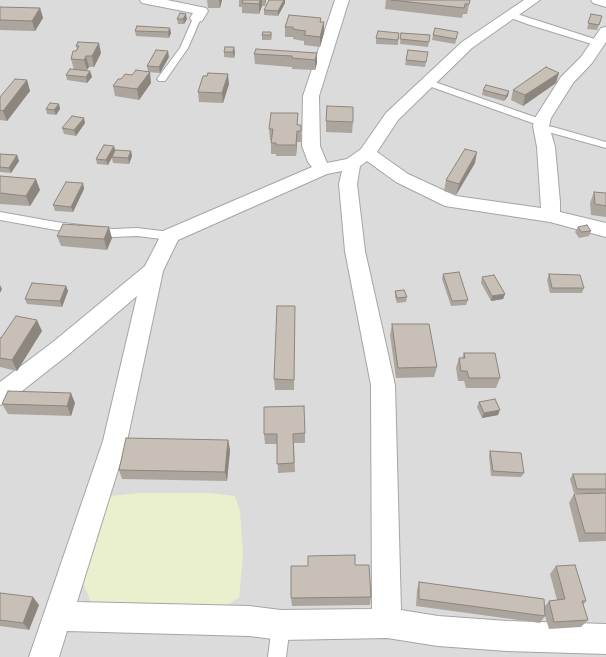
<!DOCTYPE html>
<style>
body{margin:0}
canvas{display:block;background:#f0ede4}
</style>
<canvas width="606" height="657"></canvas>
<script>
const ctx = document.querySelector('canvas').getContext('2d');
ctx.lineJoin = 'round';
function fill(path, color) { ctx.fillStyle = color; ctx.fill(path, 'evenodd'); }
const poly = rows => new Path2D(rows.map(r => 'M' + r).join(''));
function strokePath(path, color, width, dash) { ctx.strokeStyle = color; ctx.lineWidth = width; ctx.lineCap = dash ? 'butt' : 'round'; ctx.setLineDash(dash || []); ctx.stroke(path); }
fill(poly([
 [0,0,606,0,606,657,0,657]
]), '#dcdbdb');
fill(poly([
 [138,493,208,493,235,496,240,511,243,555,239,598,220,609,146,607,91,602,83,583,86,561,97,522,111,496]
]), '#eaf0cd');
const service = poly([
 [508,13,514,13,601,41,602,43,598,46,595,45,530,25,508,17,507,15,508,13],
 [194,16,200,16,201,18,188,48,165,81,159,81,157,79,180,48,194,16],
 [429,80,546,121,547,123,546,125,538,125,426,85,424,83,429,80],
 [542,126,553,127,606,142,606,148,552,133,538,131,537,129,538,127,542,126],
 [0,212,56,222,113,229,137,228,170,232,174,233,176,236,174,239,170,240,137,236,113,237,56,230,0,220,0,212],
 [281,616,287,619,290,625,286,657,268,657,272,625,275,619,281,616]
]);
const minor = poly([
 [140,0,167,0,206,8,208,11,202,21,197,22,192,21,190,18,193,13,142,3,140,0],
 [335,0,349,0,319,96,320,146,327,163,347,159,361,149,386,113,462,42,524,0,540,0,472,48,398,120,377,152,408,174,456,196,541,208,537,147,533,126,535,118,561,77,581,57,601,28,606,27,606,42,592,63,573,83,551,118,549,126,555,147,560,202,560,212,606,223,606,237,550,222,445,206,396,182,367,161,360,166,357,184,365,251,395,385,401,610,438,616,507,621,606,624,606,654,507,651,438,646,387,638,281,640,249,636,67,631,59,657,29,657,103,441,137,296,69,354,8,402,0,405,0,382,53,342,145,266,163,231,312,167,308,162,302,146,303,96,335,0],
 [342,171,339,184,345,251,371,385,372,609,281,610,249,606,77,602,127,441,163,271,178,240,327,174,342,171],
 [591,0,606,0,606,7,593,3,591,0]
]);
strokePath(service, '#a5a5a5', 2);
strokePath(minor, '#a5a5a5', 2);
fill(service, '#fff');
fill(minor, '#fff');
fill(poly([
 [207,0,222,0,220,8,208,8],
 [238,0,266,0,265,6,262,6,259,14,242,13,242,7,239,7,239,0],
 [269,0,285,0,285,3,278,16,264,15,264,10],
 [386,0,470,0,467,14,463,14,462,18,385,9],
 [0,7,40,8,43,18,35,31,0,30],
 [591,14,602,16,597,30,587,29],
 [321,18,321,22,324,33,320,47,304,45,304,41,298,40,293,39,293,37,285,37,285,27],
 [177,19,187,19,184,24,178,24],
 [137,26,171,33,169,38,136,36,135,31],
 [271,32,272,37,271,40,262,40,262,35],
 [399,33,398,45,376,44,376,38],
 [401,33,430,35,428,47,400,44],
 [433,35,457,37,455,44,432,40],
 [78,42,101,53,94,67,89,67,87,70,74,70,71,59,77,49,76,46],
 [234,47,235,53,234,58,224,57,224,52],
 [428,52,425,67,405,65,406,60],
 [317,53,317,63,315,70,292,69,292,67,255,64,254,54],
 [169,57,160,73,148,72,147,66],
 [90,71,92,77,87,83,67,80,66,75],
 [121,79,151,83,139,100,115,96,113,86],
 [27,80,30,91,7,121,0,120,0,97],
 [556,83,523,106,511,100,513,90],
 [229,84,223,103,199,102,198,92],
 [483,90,508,96,504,101,482,95],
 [59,104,60,109,56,115,47,114,46,109],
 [326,121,353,122,352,133,326,132],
 [85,123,76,136,64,134,62,128],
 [298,125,301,125,301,142,297,142,296,156,276,156,276,154,271,154,271,140,270,140,269,129],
 [114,146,115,150,131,151,132,156,129,164,113,163,112,158,108,165,97,164,96,159],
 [0,154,17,155,19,161,11,173,0,172],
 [475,163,456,195,444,191,446,180],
 [0,176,40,190,30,206,0,204],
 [83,183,84,189,73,212,55,211,53,205],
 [594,192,606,193,606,217,591,215,590,203],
 [578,227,591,231,589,236,579,238,575,232],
 [57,236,112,238,107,250,61,246],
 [443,274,468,300,466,305,451,306,442,279],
 [549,274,584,288,582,293,550,293,547,280],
 [482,277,505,294,503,299,491,301,481,283],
 [66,286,68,291,62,307,27,304,25,299],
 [395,291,407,297,406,302,397,303,395,297],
 [295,306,294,390,275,390,274,379],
 [392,324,437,367,434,377,396,378,390,335],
 [42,331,17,371,0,367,0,338],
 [464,353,500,378,496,388,466,388,464,381,458,381,456,368,459,358,462,358],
 [479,402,498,415,482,418,477,407],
 [75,403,71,416,8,414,2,404],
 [305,433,305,443,294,443,295,472,278,473,277,444,265,444,264,434],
 [228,440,230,450,227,481,122,479,119,470],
 [490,451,524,473,521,477,491,476,489,456],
 [573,474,606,474,606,541,579,542,569,503,574,494,604,493,574,493,570,479],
 [355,565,371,597,370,605,292,606,291,598],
 [556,566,586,601,583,605,588,620,581,627,549,629,545,616,540,623,416,606,417,590,419,582,545,606,549,601,557,600,550,574],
 [0,593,39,605,29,630,0,626]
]), '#aca59d');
fill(poly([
 [219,0,222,0,220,8],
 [260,0,262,0,262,6,259,14,259,4],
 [265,0,266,0,265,6],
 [284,0,285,0,285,3,278,16,278,11],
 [40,8,43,18,35,31,32,21],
 [186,14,187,19,184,24,183,19],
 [324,22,324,33,320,47,320,37],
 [170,28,171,33,169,38,168,32],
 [99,43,101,53,94,67,92,56],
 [234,47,235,53,234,58,233,52],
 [168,51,169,57,160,73,159,67],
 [317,53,317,63,315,70,315,60],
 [86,56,89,67,87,70,84,60],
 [90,71,92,77,87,83,86,77],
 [150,72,151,83,139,100,137,89],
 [559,73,556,83,523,106,525,95],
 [228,74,229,84,223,103,222,93],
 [27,80,30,91,7,121,3,111],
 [509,91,508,96,504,101,506,96],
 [59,104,60,109,56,115,54,110],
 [84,118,85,123,76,136,74,130],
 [297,131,297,142,296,156,296,145],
 [114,146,115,151,108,165,106,160],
 [131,151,132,156,129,164,128,158],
 [477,152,475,163,456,195,459,184],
 [17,155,19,161,11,173,9,168],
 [36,179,40,190,30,206,26,196],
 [83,183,84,189,73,212,71,207],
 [109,227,112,238,107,250,104,239],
 [0,285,2,289,0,293],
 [66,286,68,291,62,307,60,301],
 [505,294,503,299,491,301,492,296],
 [37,320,42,331,17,371,12,360],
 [71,393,75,403,71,416,67,406],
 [500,410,498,415,482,418,484,413],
 [228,440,230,450,227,481,225,472],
 [33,597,39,605,29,630,23,623]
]), '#8c867f');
const building = poly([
 [243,0,260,0,259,4,242,3,243,0],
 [269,0,284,0,278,11,264,10,269,0],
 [391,0,470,0,469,4,465,4,464,8,391,0],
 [0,7,40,8,32,21,0,20,0,7],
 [180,13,186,14,183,19,177,19,180,13],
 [591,14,602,16,599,25,588,23,591,14],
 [289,15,321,18,320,22,324,22,320,37,304,35,306,31,298,30,293,29,293,27,285,27,289,15],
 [137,26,170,28,168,32,135,31,137,26],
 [435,28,458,32,456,39,433,35,435,28],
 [378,31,399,33,398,40,376,38,378,31],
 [263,32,271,32,271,35,262,35,263,32],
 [401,33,430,35,429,42,400,39,401,33],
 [78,42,99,43,92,56,86,56,84,60,71,59,73,51,76,51,79,46,76,46,78,42],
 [225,47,234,47,233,52,224,52,225,47],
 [256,49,317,53,315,60,292,58,292,56,254,54,256,49],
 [156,50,168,51,159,67,147,66,156,50],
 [408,50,428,52,426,62,406,60,408,50],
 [546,67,559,73,525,95,513,90,546,67],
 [70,69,90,71,86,77,66,75,70,69],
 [136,70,150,72,137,89,113,86,118,79,121,79,125,74,132,75,136,70],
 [208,73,228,74,222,93,198,92,203,76,207,76,208,73],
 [15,79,27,80,3,111,0,110,0,97,15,79],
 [486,85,509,91,506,96,483,90,486,85],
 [50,103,59,104,54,110,46,109,50,103],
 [327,106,353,107,353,122,326,121,327,106],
 [271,113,298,113,297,125,301,125,301,131,297,131,296,145,276,145,276,143,271,143,273,129,269,129,271,113],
 [72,116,84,118,74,130,62,128,72,116],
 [104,145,114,146,106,160,96,159,104,145],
 [465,149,477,152,459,184,446,180,465,149],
 [115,150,131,151,128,158,112,157,115,150],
 [0,154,17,155,9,168,0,167,0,154],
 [0,176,36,179,26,196,0,193,0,176],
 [66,182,83,183,71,207,53,205,66,182],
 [594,192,606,193,606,206,595,204,594,192],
 [63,224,109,227,104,239,57,236,63,224],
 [587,225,591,231,581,232,578,227,587,225],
 [459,272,468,300,452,301,443,274,459,272],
 [549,274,580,275,584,288,552,288,549,274],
 [494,275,505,294,492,296,482,277,494,275],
 [32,283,66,286,60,301,25,299,32,283],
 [404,290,407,297,397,298,395,291,404,290],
 [277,306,295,306,294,380,274,379,277,306],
 [16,316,37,320,12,360,0,358,0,338,1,338,16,316],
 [392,324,429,324,437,367,398,368,392,324],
 [464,353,495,353,500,378,469,378,467,371,461,371,459,358,465,358,464,353],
 [8,391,71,393,67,406,2,404,8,391],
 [495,399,500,410,484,413,479,402,495,399],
 [304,406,305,433,293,434,294,463,277,464,277,434,264,434,264,407,304,406],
 [126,438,228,440,225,472,119,470,126,438],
 [490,451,521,453,524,473,493,471,490,451],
 [573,474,606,474,606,489,577,489,573,474],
 [606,493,606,533,585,533,574,494,606,493],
 [355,555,355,565,369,565,371,597,291,598,291,566,308,566,308,556,355,555],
 [575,565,586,601,582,601,588,620,554,622,549,601,565,599,556,566,575,565],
 [419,582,544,599,545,616,419,599,419,582],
 [0,593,33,597,23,623,0,620,0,593]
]);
fill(building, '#c8c0b6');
strokePath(building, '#8c867f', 1);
</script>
